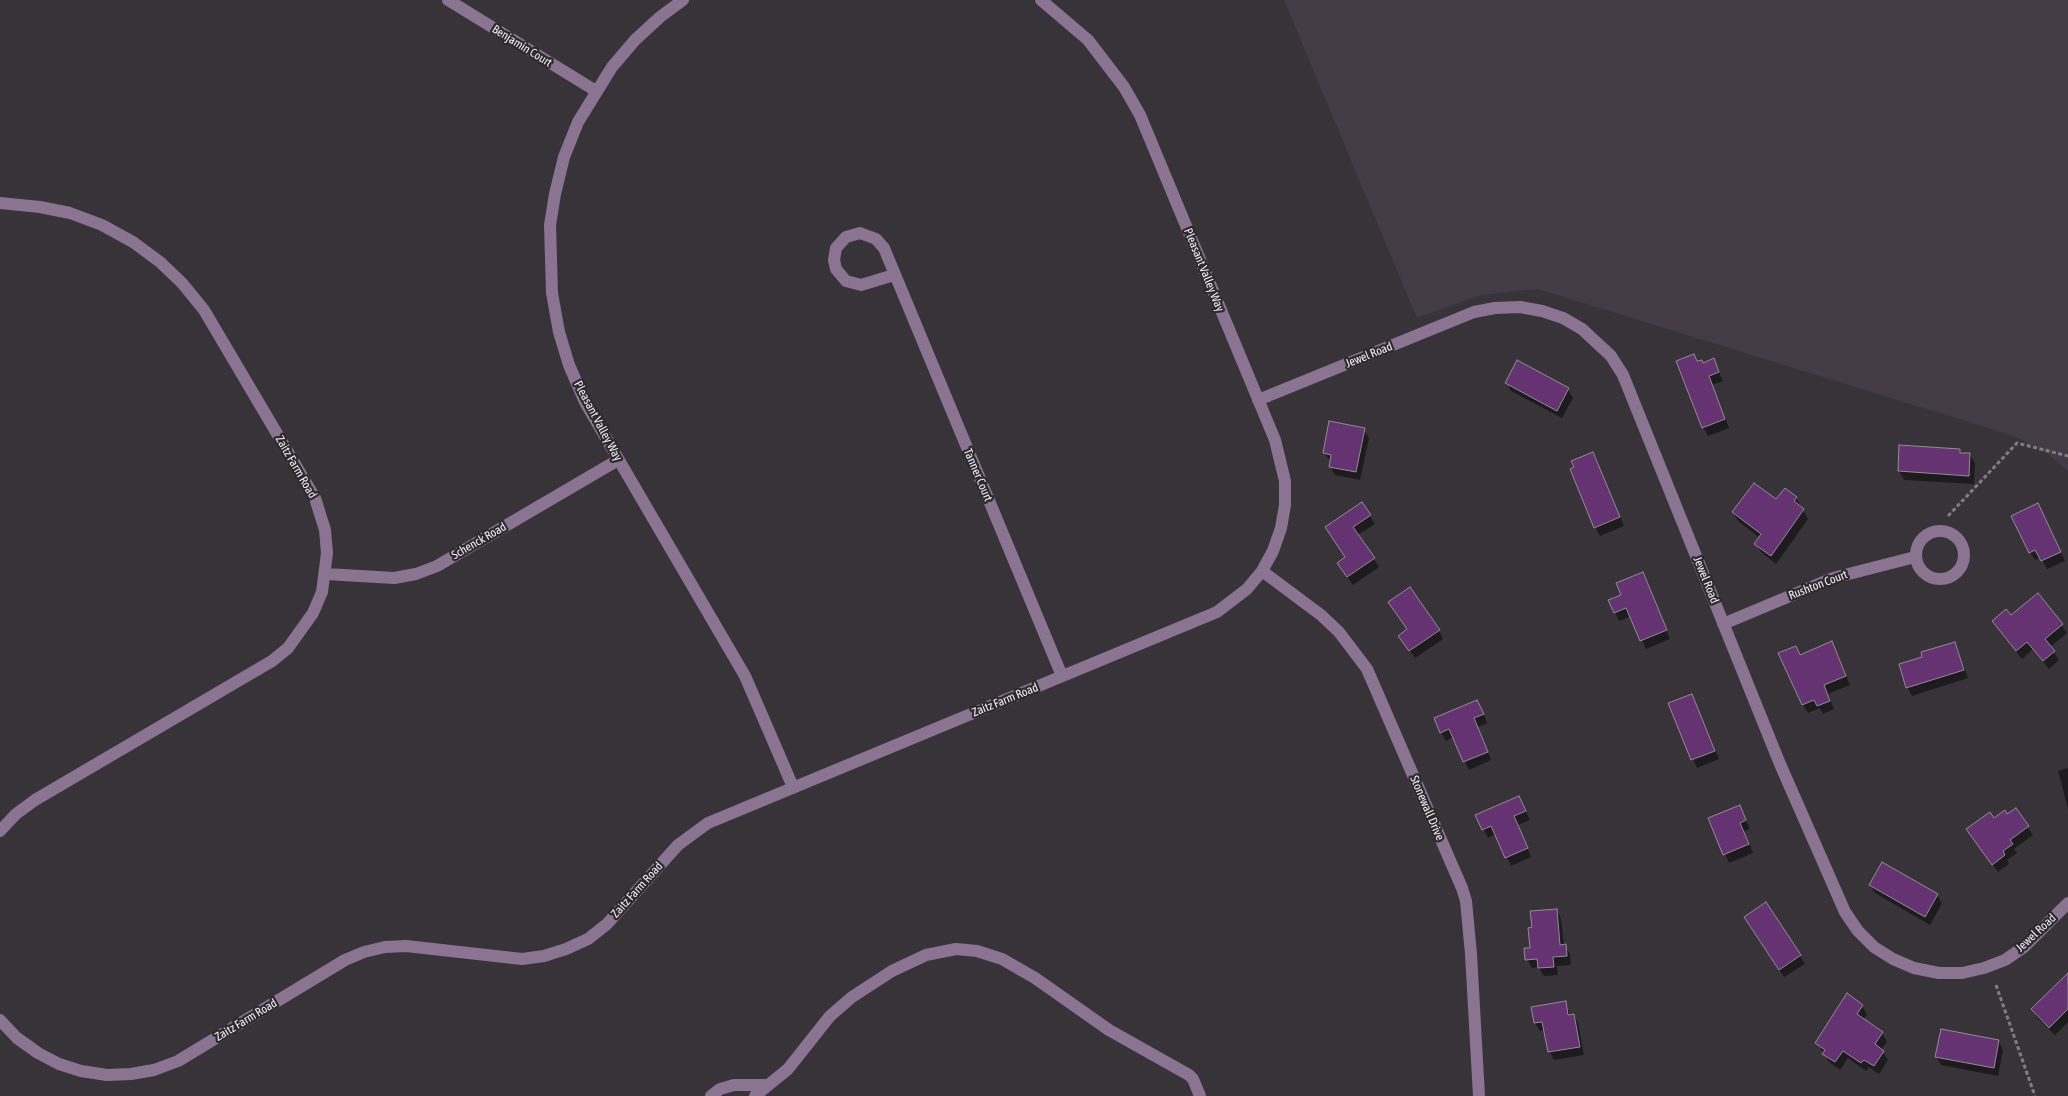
<!DOCTYPE html>
<style>
body{margin:0}
canvas{display:block;background:#373339}
</style>
<canvas width="2068" height="1096"></canvas>
<script>
const ctx = document.querySelector('canvas').getContext('2d');
ctx.lineJoin = 'round';
function fill(path, color) { ctx.fillStyle = color; ctx.fill(path, 'evenodd'); }
const poly = rows => new Path2D(rows.map(r => 'M' + r).join(''));
function strokePath(path, color, width, dash) { ctx.strokeStyle = color; ctx.lineWidth = width; ctx.lineCap = dash ? 'butt' : 'round'; ctx.setLineDash(dash || []); ctx.stroke(path); }
function drawText(font, color, halo, rows, align = 'center') {
  ctx.font = font + ' "Asap Condensed",sans-serif'; ctx.lineWidth = 4.5; ctx.setLineDash([]); ctx.textBaseline = 'middle'; ctx.strokeStyle = halo; ctx.fillStyle = color; for (const [text, x, y, turn = 0] of rows) {
    ctx.save(); ctx.translate(x, y); ctx.rotate((+turn || 0) * Math.PI / 180); ctx.textAlign = isNaN(turn) ? turn : align; if (halo) ctx.strokeText(text, 0, 0); ctx.fillText(text, 0, 0); ctx.restore();
  }
}
fill(poly([
 [1284,0,2068,0,2068,471,2047,453,2014,436,1538,289,1481,295,1417,318]
]), '#433b46');
fill(poly([
 [1694,355,1698,362,1703,364,1713,360,1723,381,1712,385,1729,428,1708,436,1703,427],
 [1507,383,1568,389,1573,398,1562,418,1511,391],
 [1364,430,1369,438,1360,480,1335,475,1330,466,1331,462,1324,453],
 [1901,447,1960,450,1962,454,1970,455,1975,463,1974,484,1904,480,1899,471],
 [1597,462,1624,526,1600,536,1595,527],
 [1796,498,1808,519,1776,564,1761,552,1756,544,1760,538,1738,521,1733,513],
 [2042,513,2065,561,2047,569,2041,558,2035,560,2030,552],
 [1370,516,1375,524,1358,535,1379,567,1353,585,1343,571,1346,558,1326,528],
 [1647,582,1670,639,1646,649,1631,616,1619,621,1615,612],
 [2038,595,2067,633,2050,647,2059,660,2049,669,2033,649,2022,659,1993,622,2011,617],
 [1439,630,1443,639,1415,658,1405,644],
 [1955,643,1968,678,1912,696,1907,687],
 [1836,651,1850,685,1828,694,1834,709,1823,714,1820,708,1808,713,1803,705,1800,656],
 [1692,695,1719,759,1697,768,1670,704],
 [1482,710,1487,723,1478,727,1491,760,1469,770,1454,737,1446,741,1441,732],
 [2068,768,2068,809,2058,771],
 [1523,806,1530,820,1518,825,1531,857,1511,866,1496,834,1488,838,1477,816],
 [1739,806,1750,829,1744,831,1753,853,1729,863,1710,819],
 [2015,809,2033,835,2014,849,2017,853,2007,860,2009,864,1998,872,1973,837,1994,820,2007,815],
 [1870,885,1937,895,1942,903,1930,925,1875,893],
 [1766,904,1805,964,1784,977,1750,926],
 [1557,910,1561,919,1564,945,1570,954,1571,965,1557,966,1558,975,1544,976,1538,967,1532,968,1527,959,1531,949,1533,928],
 [2068,974,2068,1022,2055,1035,2037,1018,2032,1009],
 [1565,1003,1571,1016,1574,1015,1578,1023,1584,1055,1554,1060,1549,1051,1545,1030,1540,1031,1535,1023],
 [1862,1006,1867,1014,1863,1020,1882,1033,1887,1042,1881,1050,1888,1060,1879,1074,1869,1067,1866,1071,1848,1058,1840,1070,1829,1062,1817,1043],
 [1999,1041,2003,1050,1998,1076,1941,1065,1936,1056]
]), '#0007');
const building = poly([
 [1694,354,1697,361,1702,360,1703,363,1714,358,1719,372,1709,376,1725,419,1702,428,1676,361,1694,354],
 [1517,360,1569,388,1557,411,1505,383,1517,360],
 [1329,421,1365,428,1356,472,1329,467,1331,455,1323,453,1329,421],
 [1899,445,1960,449,1960,453,1970,453,1969,476,1898,471,1899,445],
 [1593,452,1620,517,1594,528,1570,469,1574,467,1571,461,1593,452],
 [1754,483,1776,499,1785,488,1797,497,1794,501,1804,509,1771,556,1754,544,1761,534,1732,512,1754,483],
 [1362,502,1371,515,1353,527,1375,558,1347,577,1337,563,1345,557,1325,527,1362,502],
 [2038,503,2061,552,2041,561,2035,550,2029,553,2011,516,2038,503],
 [1643,572,1667,630,1640,641,1626,608,1614,613,1608,600,1621,595,1616,583,1643,572],
 [1410,587,1440,630,1409,651,1398,636,1407,629,1388,602,1410,587],
 [2038,593,2063,624,2045,639,2055,651,2043,661,2027,642,2016,651,1992,621,2006,609,2011,615,2038,593],
 [1832,641,1846,676,1824,685,1830,701,1817,706,1814,700,1802,705,1778,653,1796,646,1800,655,1832,641],
 [1955,642,1964,670,1906,688,1899,664,1922,657,1921,652,1955,642],
 [1692,694,1715,751,1691,760,1668,703,1692,694],
 [1477,700,1484,714,1474,718,1488,752,1463,762,1449,729,1440,733,1434,718,1477,700],
 [1519,796,1526,811,1514,816,1528,848,1505,858,1491,826,1482,830,1475,815,1519,796],
 [1740,805,1746,820,1740,823,1749,844,1723,855,1708,818,1740,805],
 [2016,808,2029,826,2010,840,2013,844,2003,851,2005,855,1992,865,1966,829,1990,812,1994,818,2005,810,2007,814,2016,808],
 [1882,862,1938,894,1925,917,1869,885,1882,862],
 [1766,902,1801,955,1779,970,1744,917,1766,902],
 [1557,909,1560,945,1566,944,1567,956,1553,957,1554,967,1538,968,1537,959,1525,960,1524,948,1530,948,1528,928,1532,927,1530,911,1557,909],
 [2068,973,2068,1009,2049,1028,2031,1009,2068,973],
 [1847,993,1863,1005,1857,1014,1883,1032,1875,1044,1884,1051,1874,1066,1864,1060,1861,1063,1843,1051,1835,1062,1822,1054,1825,1050,1815,1043,1847,993],
 [1566,1001,1568,1015,1574,1014,1580,1047,1548,1052,1542,1022,1534,1023,1531,1007,1566,1001],
 [1941,1029,1999,1040,1994,1068,1935,1057,1941,1029]
]);
fill(building, '#653372');
strokePath(building, '#918c93', 1);
strokePath(poly([
 [1948,516,2017,443,2068,456],
 [1996,985,2035,1096]
]), '#817d82', 3, [4, 2.5]);
strokePath(poly([
 [448,0,596,91],
 [683,0,660,17,635,40,612,67,578,122,564,157,555,194,550,225,552,293,559,332,569,365,585,402,745,676,793,787],
 [0,203,40,207,70,213,102,225,133,242,160,262,182,283,204,310,315,498,325,530,327,553,322,592,313,613,288,648,272,661,35,800,16,814,0,831],
 [894,275,861,285,846,281,836,269,834,260,836,248,846,237,860,233,876,239,884,248,1062,676],
 [1258,400,1474,312,1495,308,1520,307,1542,311,1563,318,1582,329,1611,356,1623,375,1780,764,1845,912,1858,931,1874,947,1893,959,1914,968,1939,973,1962,973,1984,968,2005,960,2024,947,2068,903],
 '1916 555a24 24 0 1 1 48 0a24 24 0 1 1-48 0Z',
 [1262,571,1321,615,1339,632,1367,669,1462,888,1466,901,1471,954,1479,1096],
 [326,574,394,578,416,574,437,566,618,460],
 [1723,624,1833,578,1915,557],
 [0,1020,17,1038,38,1053,59,1064,81,1071,107,1075,131,1074,154,1070,178,1061,345,960,364,952,385,947,406,946,522,959,544,956,566,949,588,939,607,924,678,845,708,823,1217,612,1247,589,1262,571,1273,551,1281,528,1285,505,1285,481,1275,440,1140,115,1124,87,1088,40,1041,0],
 [711,1096,720,1089,734,1085,767,1085],
 [755,1096,788,1069,830,1016,852,997,892,971,926,955,956,949,977,951,1002,959,1035,978,1109,1030,1189,1075,1193,1079,1200,1096]
]), '#8b7491', 12);
drawText('12px', '#f1eef2', '#2d292e', [
 ["Benjamin Court",522,46,32],
 ["Pleasant Valley Way",1204,270,68],
 ["Jewel Road",1369,355,-22],
 ["Pleasant Valley Way",598,421,62],
 ["Zaitz Farm Road",296,467,60],
 ["Tanner Court",978,475,67],
 ["Schenck Road",479,541,-30],
 ["Jewel Road",1706,580,68],
 ["Rushton Court",1818,585,-21],
 ["Zaitz Farm Road",1005,700,-22],
 ["Stonewall Drive",1427,808,67],
 ["Zaitz Farm Road",637,890,-48],
 ["Jewel Road",2036,933,-43],
 ["Zaitz Farm Road",246,1020,-31]
]);
</script>
